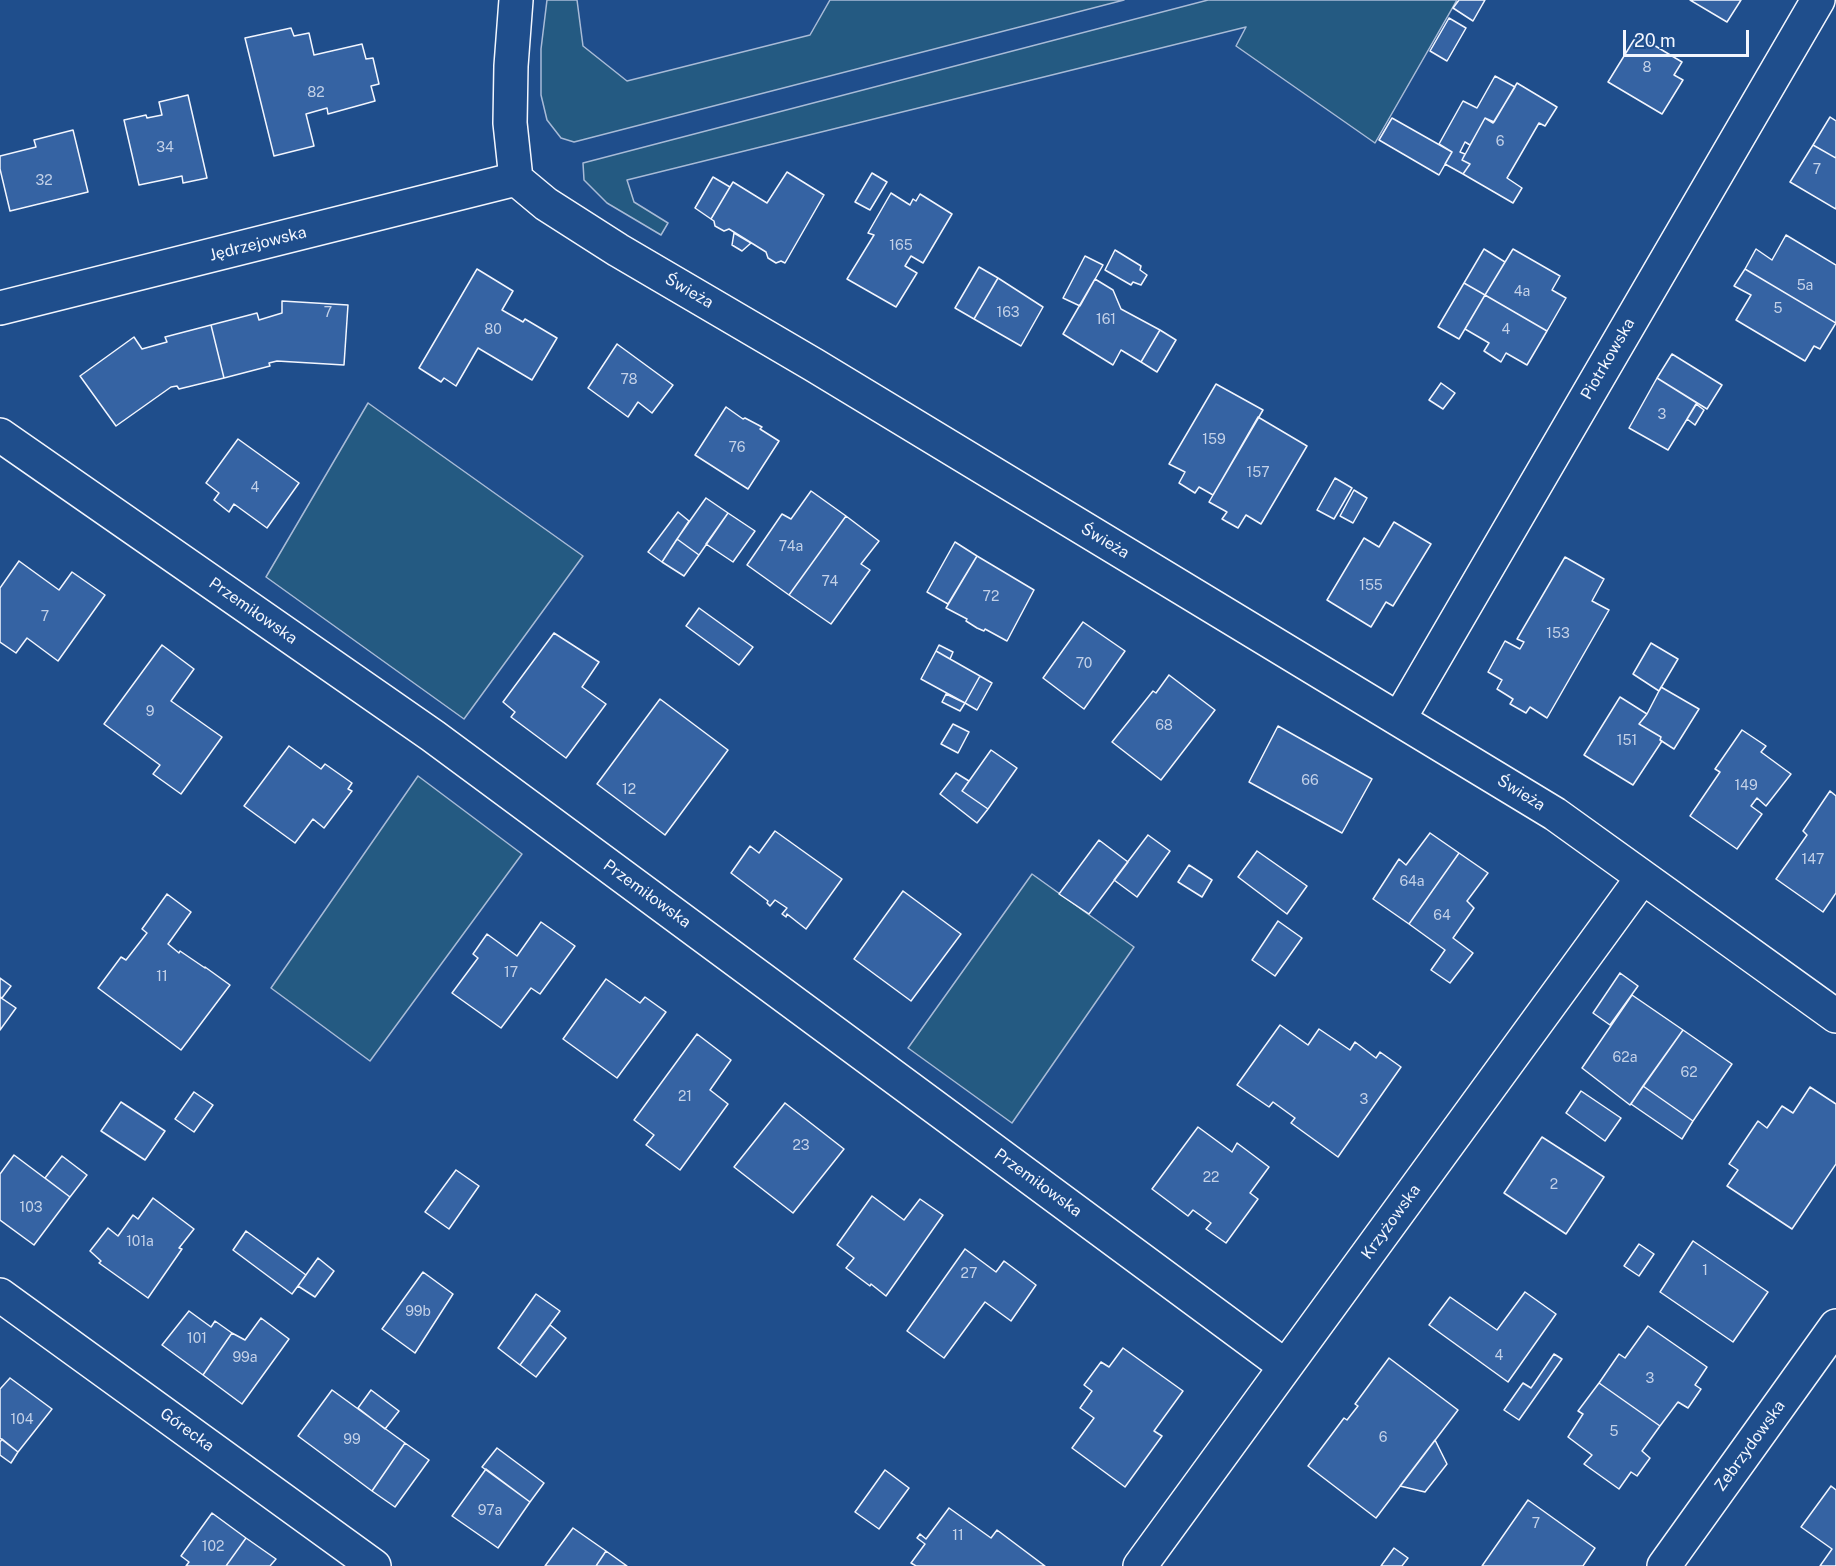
<!DOCTYPE html>
<meta charset="utf-8">
<style>
body{margin:0}
#map{position:relative;width:1836px;height:1566px;overflow:hidden;background:#1f4e8c;font-family:"Public Sans",sans-serif}
canvas{display:block}
.scale{position:absolute;left:1623px;top:30px;width:126px;height:27px;box-sizing:border-box;border:3px solid #f2f6ff;border-top:0;padding-left:8px;font-size:18px;line-height:21px;white-space:nowrap;color:#f2f6ff;-webkit-text-stroke:4px #1f4e8c;paint-order:stroke}
</style>
<div id="map">
<canvas width="1836" height="1566"></canvas>
<div class="scale">20 m</div>
</div>
<script>
const ctx = document.querySelector('canvas').getContext('2d');
ctx.lineJoin = 'round';
function fill(path, color) { ctx.fillStyle = color; ctx.fill(path, 'evenodd'); }
const poly = rows => new Path2D(rows.map(r => 'M' + r).join(''));
function strokePath(path, color, width, dash) { ctx.strokeStyle = color; ctx.lineWidth = width; ctx.lineCap = dash ? 'butt' : 'round'; ctx.setLineDash(dash || []); ctx.stroke(path); }
function drawText(font, color, halo, rows, align = 'center') {
  ctx.font = font + ' "Public Sans",sans-serif'; ctx.lineWidth = 4.5; ctx.setLineDash([]); ctx.textBaseline = 'middle'; ctx.strokeStyle = halo; ctx.fillStyle = color; for (const [text, x, y, turn = 0] of rows) {
    ctx.save(); ctx.translate(x, y); ctx.rotate((+turn || 0) * Math.PI / 180); ctx.textAlign = isNaN(turn) ? turn : align; if (halo) ctx.strokeText(text, 0, 0); ctx.fillText(text, 0, 0); ctx.restore();
  }
}
const green = poly([
 [547,0,577,0,583,46,627,81,810,35,830,0,1124,0,574,142,561,138,547,120,541,95,541,49,547,0],
 [1208,0,1457,0,1375,143,1236,46,1246,27,627,180,634,202,668,223,661,235,607,203,584,180,583,163,1208,0],
 [368,403,583,556,464,719,266,577,368,403],
 [418,776,522,854,370,1061,271,988,418,776],
 [1032,874,1134,947,1012,1123,908,1048,1032,874]
]);
fill(green, '#245a82');
strokePath(green, '#a8bbd7', 1.5);
const building = poly([
 [1459,0,1485,0,1473,21,1453,8,1459,0],
 [1690,0,1741,0,1727,22,1690,0],
 [1449,18,1466,28,1447,61,1430,51,1449,18],
 [291,28,294,36,309,33,314,55,362,44,366,59,373,58,379,84,371,86,375,101,328,114,327,108,306,114,314,146,274,156,245,38,291,28],
 [1637,35,1682,62,1674,75,1683,80,1662,114,1608,82,1637,35],
 [1495,76,1515,87,1493,123,1485,118,1470,145,1465,142,1460,152,1465,154,1462,160,1470,164,1463,174,1445,164,1452,152,1439,144,1463,101,1477,108,1495,76],
 [1517,83,1557,107,1545,126,1539,123,1507,178,1522,188,1513,203,1463,174,1470,164,1462,160,1485,118,1494,122,1517,83],
 [188,95,207,178,183,183,182,176,139,185,124,120,146,115,147,118,162,115,159,102,188,95],
 [1830,117,1836,121,1836,158,1813,145,1830,117],
 [1392,118,1452,152,1439,175,1379,140,1392,118],
 [73,130,88,192,10,211,0,169,0,156,36,147,34,140,73,130],
 [1813,145,1836,158,1836,209,1790,182,1813,145],
 [787,172,824,195,785,263,781,261,776,263,768,258,766,252,729,229,724,231,715,226,714,221,711,219,733,182,767,203,787,172],
 [872,173,887,182,870,210,855,202,872,173],
 [713,177,730,187,711,219,695,208,713,177],
 [891,193,910,205,913,199,916,201,920,194,952,214,923,263,911,256,905,266,917,273,896,307,847,279,874,235,868,233,891,193],
 [734,233,751,243,742,251,732,245,734,233],
 [1786,235,1836,265,1836,323,1745,269,1756,249,1772,260,1786,235],
 [1484,249,1505,262,1485,295,1464,283,1484,249],
 [1513,249,1560,276,1552,290,1566,298,1547,331,1485,295,1513,249],
 [1115,250,1141,266,1140,270,1147,275,1141,285,1133,282,1131,285,1105,270,1115,250],
 [1085,256,1103,265,1080,306,1063,298,1085,256],
 [979,267,998,278,974,319,955,308,979,267],
 [477,269,513,291,502,310,523,322,525,319,557,338,532,380,478,348,456,386,444,378,441,382,419,368,477,269],
 [1745,269,1836,323,1820,349,1814,346,1805,361,1736,320,1751,295,1734,286,1745,269],
 [998,278,1043,307,1021,346,974,319,998,278],
 [1095,279,1113,290,1121,309,1160,330,1141,362,1121,350,1113,365,1063,334,1095,279],
 [1464,283,1485,295,1459,339,1438,327,1464,283],
 [1485,295,1547,331,1527,365,1506,353,1501,362,1484,351,1489,343,1465,329,1485,295],
 [282,301,348,305,344,365,277,361,269,363,270,366,224,378,211,325,257,313,259,320,282,313,282,301],
 [211,325,224,378,179,389,177,386,171,387,116,426,80,376,134,337,142,349,167,342,165,337,211,325],
 [1160,330,1176,340,1157,372,1141,362,1160,330],
 [617,344,673,385,652,413,638,402,628,417,588,388,617,344],
 [1672,354,1722,385,1707,409,1657,378,1672,354],
 [1657,378,1697,403,1668,450,1629,428,1657,378],
 [1441,383,1455,393,1443,409,1429,400,1441,383],
 [1216,384,1263,410,1213,495,1199,487,1195,493,1179,483,1185,472,1169,464,1216,384],
 [1696,404,1704,410,1695,425,1687,419,1696,404],
 [726,407,743,419,745,418,762,427,760,429,779,441,748,489,695,455,726,407],
 [1258,417,1307,446,1261,524,1246,515,1238,528,1222,519,1227,512,1209,502,1258,417],
 [238,439,299,483,267,528,234,504,229,512,214,500,219,493,206,483,238,439],
 [1335,478,1352,488,1334,519,1317,510,1335,478],
 [1354,490,1367,498,1353,523,1340,516,1354,490],
 [811,491,846,516,789,595,747,565,782,514,791,519,811,491],
 [706,498,728,513,699,555,677,539,706,498],
 [678,512,689,521,662,562,648,552,678,512],
 [728,513,755,531,733,562,706,544,728,513],
 [846,516,879,541,861,564,870,570,831,624,789,595,846,516],
 [1394,522,1431,544,1393,606,1386,602,1371,627,1327,600,1364,538,1379,547,1394,522],
 [677,539,699,555,684,576,662,562,677,539],
 [955,542,977,556,948,604,927,592,955,542],
 [977,556,1034,590,1007,641,985,629,984,631,977,628,966,621,967,619,946,608,977,556],
 [1565,557,1604,579,1592,601,1609,610,1547,718,1530,707,1526,713,1510,704,1513,699,1497,689,1502,680,1488,672,1505,641,1520,649,1524,642,1517,639,1565,557],
 [19,561,59,590,72,572,105,595,58,661,27,638,16,653,0,642,0,588,19,561],
 [699,608,753,647,739,665,686,626,699,608],
 [1083,622,1125,651,1084,709,1043,678,1083,622],
 [554,633,599,662,582,687,606,704,566,758,511,717,515,712,503,702,554,633],
 [1651,643,1678,659,1659,691,1633,674,1651,643],
 [162,645,194,669,171,701,222,737,181,794,153,774,160,765,104,724,162,645],
 [939,645,953,652,950,659,936,651,939,645],
 [936,651,980,676,965,703,921,679,936,651],
 [1169,675,1215,710,1161,780,1112,742,1153,691,1156,693,1169,675],
 [980,676,992,683,977,710,965,703,980,676],
 [1661,687,1699,709,1674,749,1660,740,1661,737,1639,724,1647,714,1661,687],
 [946,694,965,703,960,711,942,702,946,694],
 [1620,697,1647,714,1639,724,1661,737,1660,740,1662,741,1633,785,1584,755,1620,697],
 [660,699,728,750,665,835,597,784,660,699],
 [953,724,969,732,958,753,941,744,953,724],
 [1278,726,1372,779,1342,833,1249,782,1278,726],
 [1742,730,1766,746,1761,752,1791,774,1766,806,1757,798,1751,806,1762,814,1737,849,1690,816,1720,772,1715,769,1742,730],
 [289,746,321,769,325,764,352,783,348,789,352,791,324,828,313,819,295,843,244,806,289,746],
 [991,750,1017,768,988,809,962,791,991,750],
 [956,773,969,781,962,791,988,809,977,823,940,794,956,773],
 [1830,791,1836,796,1836,893,1823,912,1776,879,1807,835,1803,831,1830,791],
 [775,831,842,879,806,929,787,914,786,917,782,914,787,908,775,900,770,906,767,903,768,901,731,873,750,846,759,853,775,831],
 [1430,833,1459,853,1409,924,1373,899,1399,859,1406,865,1430,833],
 [1148,835,1170,851,1137,897,1114,880,1148,835],
 [1099,840,1128,862,1089,914,1059,894,1099,840],
 [1257,851,1307,886,1287,914,1238,877,1257,851],
 [1459,853,1488,873,1467,901,1474,908,1453,938,1473,953,1450,983,1431,970,1445,950,1409,924,1459,853],
 [1189,865,1212,880,1202,897,1178,882,1189,865],
 [903,891,961,934,911,1001,854,959,903,891],
 [167,894,191,912,168,944,179,953,180,951,205,968,205,967,230,985,181,1050,98,988,121,957,126,960,147,933,142,929,167,894],
 [1278,921,1302,938,1275,976,1252,960,1278,921],
 [541,922,575,946,540,994,531,988,501,1028,452,993,478,958,473,954,487,934,517,956,541,922],
 [1620,973,1638,986,1610,1025,1593,1013,1620,973],
 [0,978,11,986,2,998,0,997,0,978],
 [606,979,640,1003,645,997,666,1012,617,1078,563,1039,606,979],
 [1632,995,1683,1030,1630,1105,1582,1068,1632,995],
 [0,997,16,1008,0,1030,0,997],
 [1280,1025,1308,1045,1319,1029,1350,1050,1355,1042,1376,1058,1380,1052,1401,1067,1338,1157,1291,1123,1295,1118,1273,1102,1269,1107,1237,1085,1280,1025],
 [1683,1030,1732,1064,1693,1121,1643,1086,1683,1030],
 [697,1034,731,1060,710,1090,728,1104,680,1170,646,1145,654,1135,634,1120,697,1034],
 [1643,1086,1693,1121,1682,1139,1631,1104,1643,1086],
 [1810,1087,1836,1104,1836,1164,1792,1229,1727,1186,1738,1170,1729,1164,1758,1121,1767,1128,1782,1106,1793,1113,1810,1087],
 [1581,1091,1621,1118,1605,1141,1566,1113,1581,1091],
 [194,1092,213,1105,194,1132,175,1119,194,1092],
 [121,1102,165,1131,145,1160,101,1131,121,1102],
 [785,1103,844,1149,793,1213,734,1167,785,1103],
 [1198,1127,1232,1152,1237,1143,1269,1167,1250,1193,1258,1199,1226,1243,1206,1229,1211,1223,1193,1210,1188,1216,1152,1189,1198,1127],
 [1542,1137,1604,1177,1566,1234,1504,1193,1542,1137],
 [14,1155,70,1197,34,1245,0,1220,0,1174,14,1155],
 [62,1156,87,1175,70,1197,45,1178,62,1156],
 [456,1170,479,1186,449,1229,425,1212,456,1170],
 [872,1196,904,1220,920,1199,943,1215,886,1296,871,1284,870,1286,846,1268,854,1258,837,1245,872,1196],
 [153,1198,194,1229,179,1248,182,1249,148,1298,99,1263,101,1261,90,1251,108,1228,118,1236,133,1215,138,1219,153,1198],
 [246,1231,306,1275,292,1294,233,1250,246,1231],
 [1693,1241,1768,1292,1733,1342,1660,1292,1693,1241],
 [1639,1244,1654,1254,1639,1276,1624,1266,1639,1244],
 [965,1249,996,1272,1004,1261,1036,1285,1011,1321,985,1302,944,1358,907,1331,965,1249],
 [318,1258,334,1271,315,1297,298,1286,318,1258],
 [423,1272,453,1294,415,1353,382,1329,423,1272],
 [1525,1292,1556,1314,1508,1382,1429,1325,1450,1297,1497,1330,1525,1292],
 [536,1294,560,1311,520,1365,498,1348,536,1294],
 [189,1311,211,1327,215,1321,232,1333,203,1375,162,1345,189,1311],
 [261,1318,289,1339,242,1404,203,1375,232,1333,245,1340,261,1318],
 [550,1325,566,1338,536,1377,520,1365,550,1325],
 [1648,1326,1707,1367,1695,1385,1701,1389,1688,1408,1678,1402,1660,1426,1599,1383,1619,1354,1625,1358,1648,1326],
 [1123,1348,1183,1391,1154,1431,1162,1436,1125,1487,1072,1448,1094,1418,1080,1408,1092,1391,1084,1385,1101,1362,1109,1367,1123,1348],
 [1554,1354,1562,1359,1519,1420,1504,1410,1523,1383,1531,1388,1554,1354],
 [1389,1358,1458,1410,1376,1518,1308,1466,1344,1418,1347,1420,1358,1406,1355,1404,1389,1358],
 [10,1378,52,1409,18,1452,0,1438,0,1389,10,1378],
 [1599,1383,1660,1426,1642,1451,1650,1458,1637,1476,1631,1472,1619,1489,1584,1464,1592,1455,1568,1437,1583,1414,1578,1411,1599,1383],
 [332,1390,405,1443,372,1491,298,1436,332,1390],
 [371,1390,399,1411,385,1429,358,1408,371,1390],
 [2,1439,18,1452,11,1463,0,1455,0,1442,2,1439],
 [1435,1440,1447,1464,1425,1492,1400,1486,1435,1440],
 [405,1443,429,1460,395,1507,372,1491,405,1443],
 [497,1448,544,1483,530,1502,482,1467,497,1448],
 [486,1469,530,1502,498,1548,452,1516,486,1469],
 [885,1470,909,1488,879,1529,855,1512,885,1470],
 [1831,1486,1836,1490,1836,1566,1820,1566,1832,1549,1801,1527,1831,1486],
 [1528,1500,1595,1548,1583,1566,1482,1566,1528,1500],
 [949,1508,991,1538,997,1530,1045,1566,916,1566,911,1563,925,1544,917,1538,920,1534,926,1539,949,1508],
 [212,1513,246,1538,226,1566,186,1566,189,1562,181,1556,212,1513],
 [573,1528,606,1551,596,1566,545,1566,573,1528],
 [246,1538,276,1559,270,1566,226,1566,246,1538],
 [1394,1548,1408,1558,1402,1566,1381,1566,1394,1548],
 [606,1551,627,1566,596,1566,606,1551]
]);
fill(building, '#3563a3');
strokePath(building, '#f2f6ff', 1.5);
const street = poly([
 [516,0,511,66,510,123,516,179,546,204,618,250,814,365,1555,814,1836,1016],
 [0,308,516,179],
 [0,435,433,736,1285,1366],
 [1399,719,1818,0],
 [0,1295,374,1566],
 [1140,1566,1642,878],
 [1664,1566,1836,1326]
]);
strokePath(street, '#f2f6ff', 36);
strokePath(street, '#1f4e8c', 33);
drawText('14px', '#c3d1e8', null, [
 ["8",1647,68],
 ["82",316,93],
 ["6",1500,142],
 ["34",165,148],
 ["7",1817,170],
 ["32",44,181],
 ["165",901,246],
 ["5a",1805,286],
 ["4a",1522,292],
 ["5",1778,309],
 ["7",328,313],
 ["163",1008,313],
 ["161",1106,320],
 ["80",493,330],
 ["4",1506,330],
 ["78",629,380],
 ["3",1662,415],
 ["159",1214,440],
 ["76",737,448],
 ["157",1258,473],
 ["4",255,488],
 ["74a",791,547],
 ["74",830,582],
 ["155",1371,586],
 ["72",991,597],
 ["7",45,617],
 ["153",1558,634],
 ["70",1084,664],
 ["9",150,712],
 ["68",1164,726],
 ["151",1627,741],
 ["66",1310,781],
 ["149",1746,786],
 ["12",629,790],
 ["147",1813,860],
 ["64a",1412,882],
 ["64",1442,916],
 ["17",511,973],
 ["11",162,977],
 ["62a",1625,1058],
 ["62",1689,1073],
 ["21",685,1097],
 ["3",1364,1100],
 ["23",801,1146],
 ["22",1211,1178],
 ["2",1554,1185],
 ["103",31,1208],
 ["101a",140,1242],
 ["1",1705,1271],
 ["27",969,1274],
 ["99b",418,1312],
 ["101",197,1339],
 ["4",1499,1356],
 ["99a",245,1358],
 ["3",1650,1379],
 ["104",22,1420],
 ["5",1614,1432],
 ["6",1383,1438],
 ["99",352,1440],
 ["97a",490,1511],
 ["7",1536,1524],
 ["11",958,1536],
 ["102",213,1547]
]);
drawText('16px', '#f2f6ff', '#1f4e8c', [
 ["Jędrzejowska",258,244,-14],
 ["Świeża",689,291,30],
 ["Piotrkowska",1608,359,-60],
 ["Świeża",1105,541,31],
 ["Przemiłowska",253,611,35],
 ["Świeża",1521,793,32],
 ["Przemiłowska",647,894,36],
 ["Przemiłowska",1038,1183,36],
 ["Krzyżowska",1391,1222,-54],
 ["Górecka",187,1430,36],
 ["Zebrzydowska",1750,1446,-54]
]);
</script>
